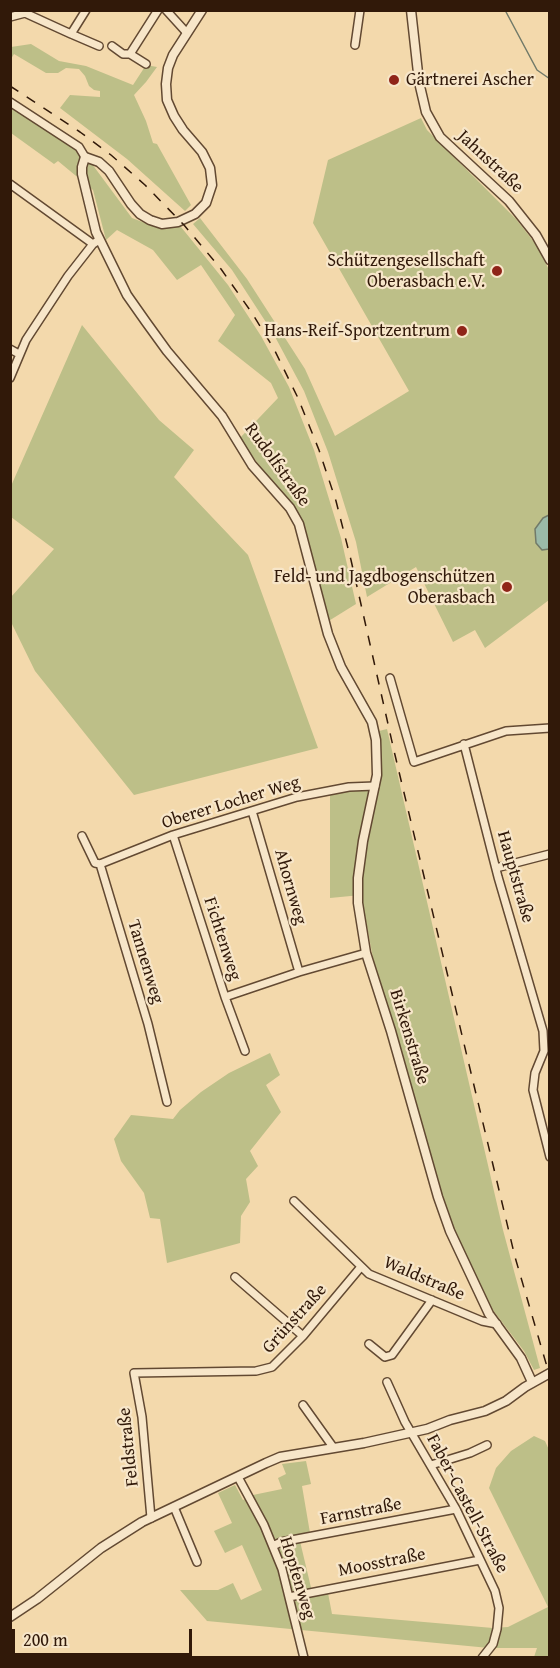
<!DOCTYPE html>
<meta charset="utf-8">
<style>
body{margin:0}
#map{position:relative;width:560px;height:1668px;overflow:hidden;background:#f3d9ac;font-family:"Gentium Book Plus",serif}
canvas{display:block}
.frame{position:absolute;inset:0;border:12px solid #311909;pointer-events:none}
.scale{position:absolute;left:12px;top:1629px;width:180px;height:27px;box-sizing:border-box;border:3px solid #311909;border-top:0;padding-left:8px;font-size:18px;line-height:21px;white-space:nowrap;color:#311909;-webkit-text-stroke:4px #f7e6c9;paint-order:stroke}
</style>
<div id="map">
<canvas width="560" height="1668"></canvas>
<div class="frame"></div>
<div class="scale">200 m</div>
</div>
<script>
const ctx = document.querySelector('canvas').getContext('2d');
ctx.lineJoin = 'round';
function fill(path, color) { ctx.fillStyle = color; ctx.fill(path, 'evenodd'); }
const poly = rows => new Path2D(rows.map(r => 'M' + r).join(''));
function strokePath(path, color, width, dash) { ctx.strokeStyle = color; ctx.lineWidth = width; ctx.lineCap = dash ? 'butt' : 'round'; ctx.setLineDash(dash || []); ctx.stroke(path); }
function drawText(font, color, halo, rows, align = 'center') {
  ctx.font = font + ' "Gentium Book Plus",serif'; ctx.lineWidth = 4.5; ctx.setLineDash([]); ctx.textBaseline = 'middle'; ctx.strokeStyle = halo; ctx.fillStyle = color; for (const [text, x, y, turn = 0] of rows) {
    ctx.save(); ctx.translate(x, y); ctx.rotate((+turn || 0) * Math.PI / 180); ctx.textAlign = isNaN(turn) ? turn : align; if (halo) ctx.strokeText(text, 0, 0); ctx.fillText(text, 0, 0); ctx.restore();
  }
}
fill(poly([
 [31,44,59,61,86,66,133,85,146,65,157,67,146,82,134,95,146,121,153,143,157,144,191,205,185,211,127,159,60,108,70,95,100,97,100,91,94,90,89,86,85,76,79,69,66,68,58,73,46,73,14,54,11,59,11,47],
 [10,106,70,145,92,164,132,218,153,226,181,227,228,285,261,336,289,387,314,450,341,538,356,604,327,622,301,519,239,439,278,398,271,383,218,341,235,315,201,265,177,280,153,250,117,230,106,240,93,190,58,161,54,164,11,133],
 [421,118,427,130,516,219,538,247,549,270,549,600,485,648,475,630,453,642,416,567,367,597,356,542,328,452,304,391,273,333,232,270,193,224,200,218,247,279,305,369,335,436,409,391,313,223,328,160],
 [82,325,159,420,194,450,174,477,248,555,318,748,134,795,35,671,11,622,11,597,54,549,11,517,11,486],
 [387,729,503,1230,540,1368,534,1370,524,1351,486,1301,444,1219,377,979,361,895,330,898,330,793,376,788,381,775,379,731],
 [270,1053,280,1075,266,1085,281,1112,250,1151,258,1166,246,1179,250,1202,241,1216,240,1243,167,1263,160,1219,150,1218,144,1193,121,1161,114,1139,131,1115,173,1119,180,1110,201,1092,229,1073],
 [534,1436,545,1441,549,1450,549,1657,534,1657,537,1648,489,1648,207,1621,180,1590,218,1590,233,1583,241,1600,262,1590,242,1545,225,1553,214,1531,232,1523,218,1493,235,1485,243,1500,253,1495,282,1489,278,1478,286,1474,282,1464,306,1461,311,1484,302,1486,310,1533,299,1537,313,1596,328,1593,332,1614,493,1628,508,1627,548,1607,489,1488,496,1468,511,1451]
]), '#bdbf88');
const water = poly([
 [549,515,549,549,542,550,536,543,535,529,543,518,549,515]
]);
fill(water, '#9bbaa9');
strokePath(water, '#717a69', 1.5);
strokePath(poly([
 [505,10,537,70,550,79]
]), '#717a69', 1.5);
const minor = poly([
 [26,10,25,13,71,34,86,10],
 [166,10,186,32],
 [10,17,25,13],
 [71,34,99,46],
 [355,45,360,10],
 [112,46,123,54,130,54],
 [146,64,130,54,158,10],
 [10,102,79,147,85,157],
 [10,184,93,244],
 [10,349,19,354],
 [10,378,26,340,68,276,93,244,99,240],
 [390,678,414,762,506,731,550,728],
 [464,744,498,877,543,1031,544,1051,535,1073,533,1090,550,1157],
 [252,811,299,972],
 [173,835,225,997,245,1051],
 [82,836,95,863,100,864,148,1024,167,1102],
 [100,864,173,835,297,797,349,787,375,786],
 [496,868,550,854],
 [225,997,299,972,366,953],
 [294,1201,369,1274,482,1321,497,1324],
 [235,1277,303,1336],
 [369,1344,385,1357,392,1355,432,1300],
 [387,1382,405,1422,456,1509,495,1591,499,1608,497,1629,493,1644,482,1658],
 [303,1405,333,1447],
 [431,1465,470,1453,487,1445],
 [238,1477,264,1525,282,1569,304,1658],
 [174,1507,197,1562],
 [151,1518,142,1417,134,1373,256,1371,272,1367,303,1336,360,1268],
 [273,1546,281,1542,456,1509],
 [289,1597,480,1560]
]);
const tertiary = poly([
 [202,10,173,55,168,68,166,84,167,100,174,116,183,130,202,152,210,168,212,185,206,203,195,214,178,222,162,224,150,220,140,214,131,204,109,171,99,162,85,157,82,167,82,174,96,232,127,295,146,322,167,351,222,416,252,465,290,508,299,524,328,634,341,667,372,722,376,740,377,775,363,841,358,878,358,903,366,953,391,1031,438,1197,450,1231,489,1314,521,1358,532,1382],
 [411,10,419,82,426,112,440,137,509,201,536,235,550,260],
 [10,1617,37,1599,101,1548,142,1522,266,1463,280,1457,364,1443,427,1429,450,1420,485,1411,506,1401,525,1387,550,1373]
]);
strokePath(minor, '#624932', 10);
strokePath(tertiary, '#624932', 11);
strokePath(minor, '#f7e6c9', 7);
strokePath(tertiary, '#f7e6c9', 8);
strokePath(poly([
 [10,86,80,132,111,155,145,185,184,225,221,269,252,313,274,349,298,398,319,450,336,501,351,560,395,755,515,1257,550,1377]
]), '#311909', 1.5, [10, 10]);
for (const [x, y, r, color] of [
 [394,80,6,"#8f2418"],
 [497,271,6,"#8f2418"],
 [462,331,6,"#8f2418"],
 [507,587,6,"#8f2418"]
]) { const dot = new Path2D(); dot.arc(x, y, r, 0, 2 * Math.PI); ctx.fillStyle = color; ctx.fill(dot); strokePath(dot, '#f7e6c9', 2); }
drawText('18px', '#311909', '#f7e6c9', [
 ["Gärtnerei Ascher",406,80,"left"],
 ["Schützengesellschaft",485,261],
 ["Oberasbach e.V.",485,282],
 ["Hans-Reif-Sportzentrum",450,331],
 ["Feld- und Jagdbogenschützen",495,577],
 ["Oberasbach",495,598]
], 'right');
drawText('18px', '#311909', '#f7e6c9', [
 ["Jahnstraße",490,162,43],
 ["Rudolfstraße",277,465,54],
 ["Oberer Locher Weg",231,803,-17],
 ["Hauptstraße",515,877,74],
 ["Ahornweg",290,887,74],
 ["Fichtenweg",222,939,72],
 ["Tannenweg",145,962,73],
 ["Birkenstraße",409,1037,73],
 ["Waldstraße",424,1279,23],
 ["Grünstraße",295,1319,-48],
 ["Feldstraße",129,1447,-96],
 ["Faber-Castell-Straße",467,1504,62],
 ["Farnstraße",361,1512,-11],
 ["Moosstraße",382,1563,-11],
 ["Hopfenweg",297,1578,73]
]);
</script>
